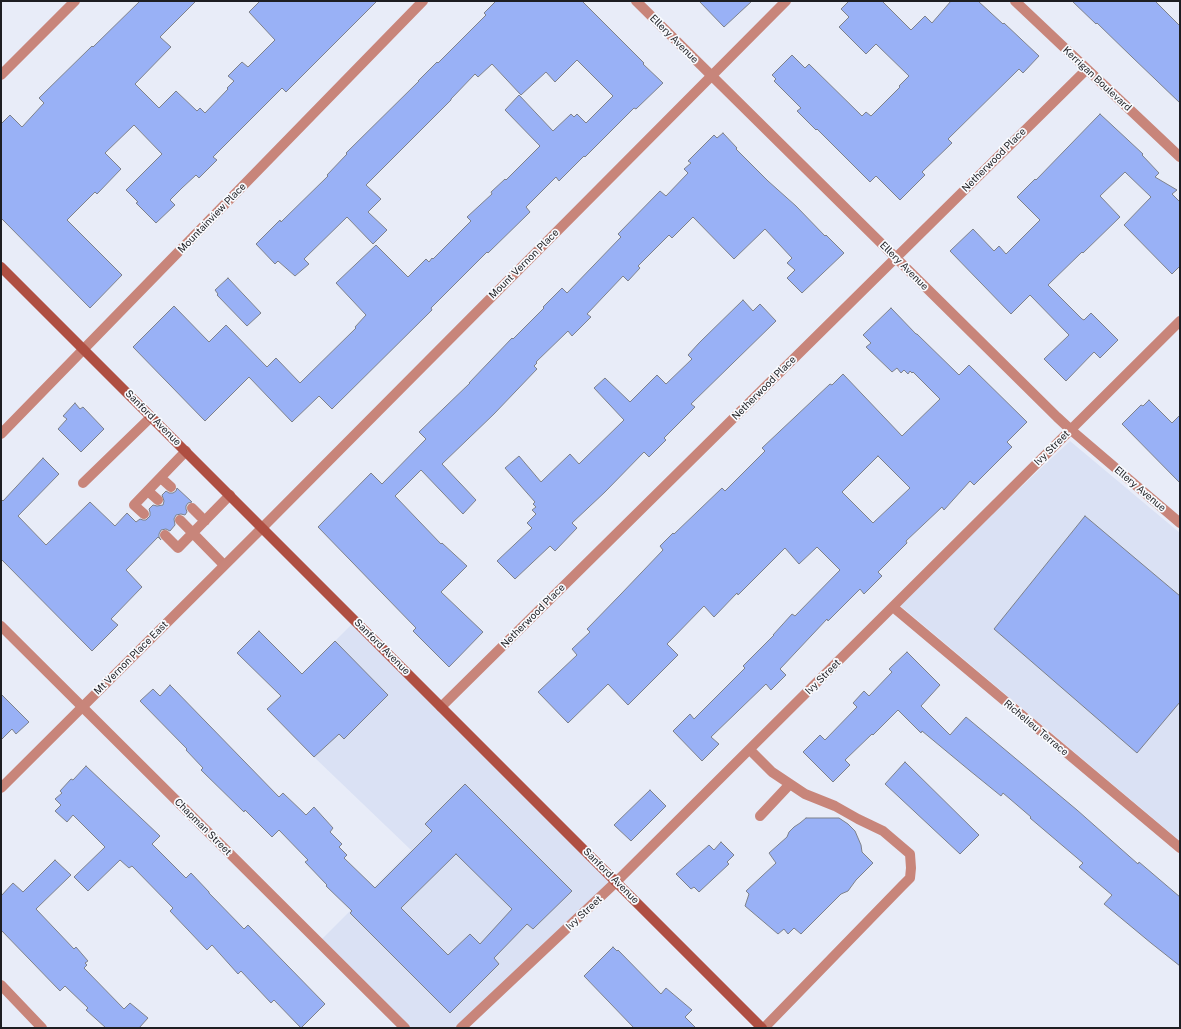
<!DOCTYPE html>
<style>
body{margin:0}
#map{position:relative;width:1181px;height:1029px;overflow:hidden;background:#e8ecf8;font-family:"Public Sans",sans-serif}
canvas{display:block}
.frame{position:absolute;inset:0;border:2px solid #1d1e22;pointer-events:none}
</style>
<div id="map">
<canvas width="1181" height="1029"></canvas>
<div class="frame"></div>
</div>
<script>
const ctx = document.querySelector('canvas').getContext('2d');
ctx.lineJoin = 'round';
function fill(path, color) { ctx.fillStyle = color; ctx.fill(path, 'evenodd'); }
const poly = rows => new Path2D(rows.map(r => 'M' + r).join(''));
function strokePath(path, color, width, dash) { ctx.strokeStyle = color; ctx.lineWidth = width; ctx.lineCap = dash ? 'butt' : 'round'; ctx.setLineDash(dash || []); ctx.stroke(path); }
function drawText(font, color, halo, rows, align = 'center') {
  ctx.font = font + ' "Public Sans",sans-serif'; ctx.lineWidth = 3.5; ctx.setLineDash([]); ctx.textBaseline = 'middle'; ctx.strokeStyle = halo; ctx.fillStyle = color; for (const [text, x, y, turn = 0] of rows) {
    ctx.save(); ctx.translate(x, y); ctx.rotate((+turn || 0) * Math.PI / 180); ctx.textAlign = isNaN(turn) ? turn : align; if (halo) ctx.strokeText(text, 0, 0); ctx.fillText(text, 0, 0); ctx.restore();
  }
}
fill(poly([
 [1070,441,1180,533,1180,841,897,603],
 [354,622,614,882,459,1028,407,1028,320,941,411,850,314,757,267,709]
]), '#dae1f4');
const building = poly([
 [140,1,196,1,160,37,171,47,135,84,159,108,176,91,197,111,200,108,205,113,228,89,227,88,234,81,228,76,242,62,248,67,275,40,249,12,260,1,377,1,286,92,282,88,213,157,217,160,199,178,196,175,182,188,170,200,175,205,156,223,136,203,138,202,126,190,162,154,134,125,105,153,121,169,97,194,95,192,67,220,122,275,90,308,1,218,1,124,10,115,22,127,44,103,39,98,92,46,93,47,140,1],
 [496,1,582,1,644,63,643,64,663,83,636,109,634,108,585,157,584,156,559,181,556,177,526,207,530,212,488,253,487,252,431,308,432,310,332,409,319,396,292,422,249,377,205,421,133,347,174,306,209,342,226,325,267,367,276,358,300,383,356,328,355,327,366,315,336,283,376,245,408,277,426,259,429,262,432,258,433,259,471,221,467,217,492,194,491,192,505,179,506,180,540,146,505,110,519,95,553,131,571,114,574,117,577,114,586,123,613,96,577,60,555,82,546,72,521,95,492,64,478,77,475,74,451,99,451,100,366,185,381,199,368,212,387,230,373,244,347,217,304,259,309,264,295,276,278,261,275,264,256,244,280,220,281,222,328,176,327,175,347,154,346,153,419,81,418,81,437,62,438,63,486,15,484,13,496,1],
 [699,1,752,1,724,27,699,1],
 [849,1,882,1,911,30,925,16,932,23,951,1,978,1,1003,24,1004,23,1039,56,1023,73,1019,69,948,139,952,143,922,172,925,175,900,200,876,176,870,182,817,129,816,130,797,111,801,108,774,81,776,79,772,75,792,55,805,68,809,64,862,116,866,112,871,116,900,87,899,86,909,76,876,44,866,54,839,27,849,17,841,9,849,1],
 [1072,1,1155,1,1180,26,1180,103,1132,57,1097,23,1096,24,1072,1],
 [1100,114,1143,154,1142,155,1159,173,1155,177,1177,190,1172,194,1180,202,1180,266,1172,274,1124,225,1151,197,1125,172,1100,196,1120,217,1083,253,1082,252,1048,285,1082,319,1084,320,1091,313,1118,340,1100,358,1094,352,1066,381,1044,359,1069,335,1030,295,1011,314,950,251,973,229,994,251,999,246,1006,254,1040,220,1017,197,1035,179,1036,180,1100,114],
 [723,133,737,148,736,149,768,181,796,206,825,236,826,235,844,253,802,293,787,278,795,270,787,263,792,258,765,229,734,259,693,217,672,238,669,235,638,266,640,268,628,281,623,276,587,314,591,317,572,336,568,331,536,362,537,363,534,366,537,369,494,414,442,464,476,500,463,514,421,470,395,496,441,544,442,543,467,566,441,592,483,632,449,667,413,631,416,628,318,527,371,473,382,484,426,439,419,432,470,383,469,383,512,338,513,339,544,308,543,307,562,288,567,293,621,237,618,234,660,191,666,196,688,173,684,169,691,163,688,161,714,135,717,138,723,133],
 [228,278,261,313,247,326,217,295,218,294,215,290,228,278],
 [743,300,753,311,760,304,776,321,691,404,695,407,664,438,666,440,649,457,644,452,605,492,572,523,577,528,555,551,550,546,515,579,497,561,532,528,527,523,536,514,532,510,536,507,533,504,535,502,505,468,519,456,541,482,570,454,579,464,624,420,594,388,605,378,630,402,657,375,666,384,692,359,688,355,699,343,701,341,743,300],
 [891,308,916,334,917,334,959,375,969,365,1027,422,1007,442,1012,447,974,485,970,481,944,510,942,507,906,541,907,543,878,572,882,576,864,594,860,589,828,621,827,619,780,669,786,675,771,690,766,684,711,737,719,744,702,761,673,731,690,714,694,719,745,668,743,666,774,635,773,635,792,614,795,616,840,570,817,547,799,564,785,548,738,595,737,593,714,617,704,606,667,644,678,655,628,705,608,684,568,723,538,692,577,655,572,649,590,632,587,629,621,594,663,550,660,546,673,533,674,534,722,488,725,491,765,451,762,448,830,384,832,385,843,374,902,436,940,399,913,372,912,373,910,371,908,374,904,370,901,373,897,368,892,372,866,347,871,343,863,335,891,308],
 [878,456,910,488,873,523,842,492,878,456],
 [1149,400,1172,423,1180,415,1180,483,1122,424,1141,405,1143,406,1149,400],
 [75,403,80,409,83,407,104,429,81,452,58,429,67,419,63,416,75,403],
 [43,458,59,474,18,516,46,545,90,502,115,526,127,513,136,522,140,519,143,520,146,520,150,516,150,512,149,509,153,505,157,506,163,505,164,501,162,495,166,491,169,493,173,493,176,491,177,488,192,502,188,503,186,506,186,509,187,512,185,515,181,514,176,515,174,519,175,525,170,531,166,529,161,530,159,534,159,537,161,540,158,537,126,570,142,587,111,619,118,625,92,651,1,559,1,499,3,501,43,458],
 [1085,516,1180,596,1180,702,1137,753,994,629,1085,516],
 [259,631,302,674,335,641,388,695,344,739,339,734,314,757,267,709,281,696,237,653,259,631],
 [907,652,940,685,921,706,950,735,966,717,1077,810,1138,864,1139,862,1180,897,1180,966,1151,943,1104,904,1112,895,1079,867,1083,863,1030,818,1031,817,1003,793,1001,796,969,770,922,731,921,733,898,710,873,735,872,734,845,760,850,765,833,782,803,752,820,735,825,740,857,707,853,703,864,691,869,696,892,672,889,669,907,652],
 [170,685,279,797,283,793,306,815,314,807,333,828,330,832,342,844,339,847,347,855,344,858,375,888,432,831,425,824,465,784,572,891,533,929,527,924,494,958,499,964,450,1013,350,913,352,911,326,886,327,885,305,862,308,860,279,830,272,837,245,810,244,812,201,770,203,768,186,750,187,749,140,701,153,689,160,696,170,685],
 [456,854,512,909,480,944,470,934,448,955,401,908,456,854],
 [1,694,29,722,16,734,12,729,1,740,1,694],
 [905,762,979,835,960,854,885,784,905,762],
 [86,766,160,836,152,844,186,878,191,873,209,892,209,893,244,929,248,925,325,1004,301,1028,274,1000,271,1003,241,971,238,974,212,945,207,950,170,911,173,908,132,866,129,868,120,860,88,891,74,877,105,847,73,815,67,822,55,811,61,805,55,799,62,793,60,791,71,779,73,780,86,766],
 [650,790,666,806,631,841,614,825,650,790],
 [806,818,839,818,848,824,855,831,861,845,862,852,873,863,856,880,848,891,841,894,801,934,794,928,788,934,784,929,778,934,745,906,749,894,746,891,776,863,769,853,787,837,789,832,794,827,800,823,806,818],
 [721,842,734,855,727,862,729,864,699,892,694,887,691,889,676,874,709,845,714,850,721,842],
 [55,860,71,875,36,909,74,949,76,947,88,961,85,963,87,965,84,968,124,1009,130,1003,148,1018,139,1028,106,1028,86,1010,88,1008,65,986,60,991,1,930,1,896,13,883,23,892,55,860],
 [613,947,617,951,618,950,661,994,666,988,692,1010,685,1017,696,1028,634,1028,584,976,613,947]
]);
fill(building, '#99b1f6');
strokePath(building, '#7d818b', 1);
strokePath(poly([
 [161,478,171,487],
 [83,483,151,417],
 [148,491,158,500],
 [192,508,205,521],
 [144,514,134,505,186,451],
 [180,520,224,565],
 [165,535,178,548,230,495],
 [750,750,772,772,805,794,835,806,858,819,883,831,910,854,911,868,910,878,902,886,764,1028],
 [760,816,790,784]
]), '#c8857a', 10);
strokePath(poly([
 [636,1,1057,417,1071,430,1180,523],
 [1015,1,1180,157],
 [1,75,75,1],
 [1,434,423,1],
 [893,607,1180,848],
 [1,626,405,1028],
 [441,707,1087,69],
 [1,985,42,1028],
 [461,1028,616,882,1180,321]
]), '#c8857a', 10);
strokePath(poly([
 [1,788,262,528,786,1]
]), '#c8857a', 10);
strokePath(poly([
 [1,267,762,1028]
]), '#af4f42', 10);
drawText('10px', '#1d1e22', '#f8fafe', [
 ["Ellery Avenue",674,39,45],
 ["Kerrigan Boulevard",1097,79,43],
 ["Netherwood Place",994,160,-45],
 ["Mountainview Place",212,218,-46],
 ["Mount Vernon Place",524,264,-45],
 ["Ellery Avenue",904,266,45],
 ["Netherwood Place",764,388,-45],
 ["Sanford Avenue",153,418,45],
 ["Ivy Street",1052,448,-45],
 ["Ellery Avenue",1140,489,40],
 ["Netherwood Place",533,616,-45],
 ["Sanford Avenue",382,647,45],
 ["Mt Vernon Place East",131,658,-45],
 ["Ivy Street",823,677,-45],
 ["Richelieu Terrace",1036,728,40],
 ["Chapman Street",203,827,45],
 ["Sanford Avenue",611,876,45],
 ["Ivy Street",584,913,-43]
]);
</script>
